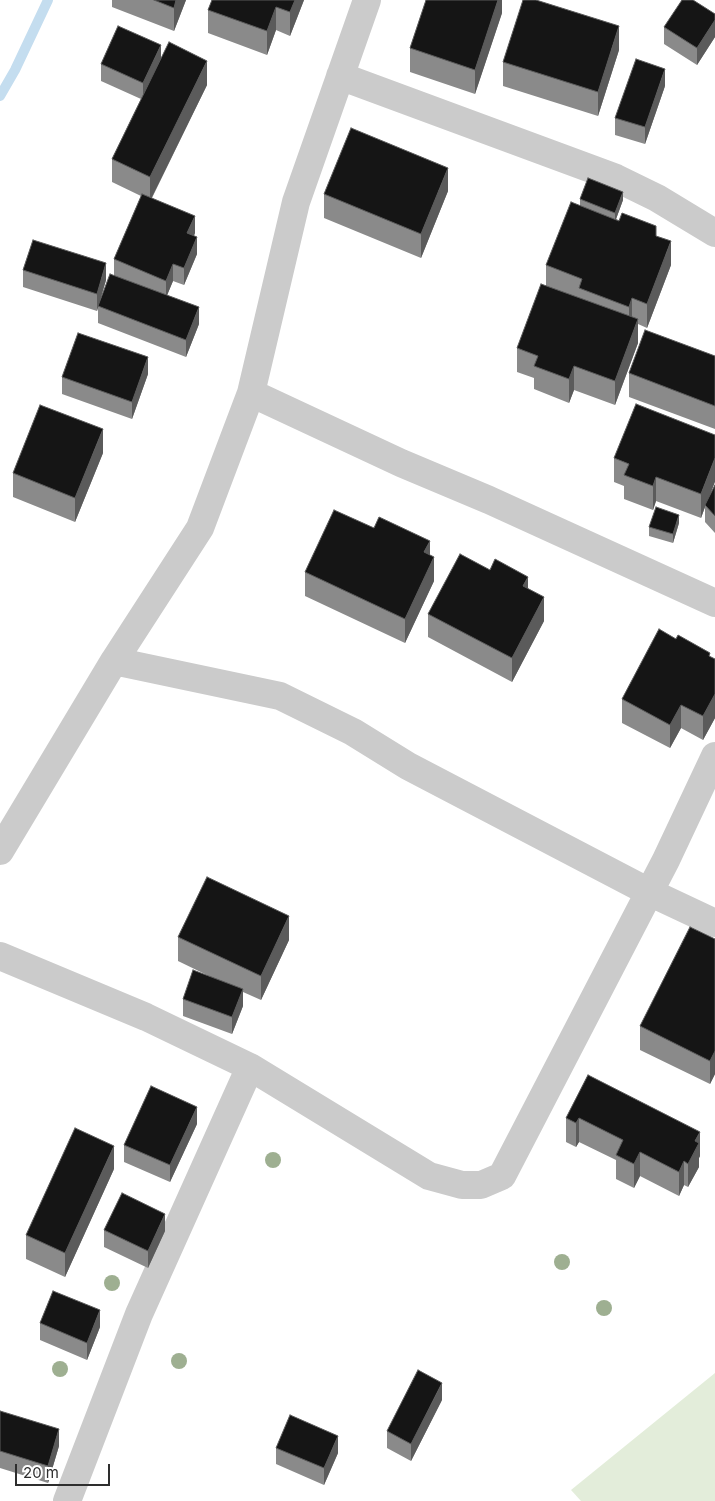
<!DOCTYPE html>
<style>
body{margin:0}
#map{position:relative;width:715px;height:1501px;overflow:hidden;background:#fff;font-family:Inter,sans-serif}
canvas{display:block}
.scale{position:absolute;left:15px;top:1464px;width:95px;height:22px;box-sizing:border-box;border:2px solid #2e2e2e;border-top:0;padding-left:6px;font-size:15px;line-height:18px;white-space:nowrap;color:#2e2e2e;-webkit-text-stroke:4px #fff;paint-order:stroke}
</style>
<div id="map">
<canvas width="715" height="1501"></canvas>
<div class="scale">20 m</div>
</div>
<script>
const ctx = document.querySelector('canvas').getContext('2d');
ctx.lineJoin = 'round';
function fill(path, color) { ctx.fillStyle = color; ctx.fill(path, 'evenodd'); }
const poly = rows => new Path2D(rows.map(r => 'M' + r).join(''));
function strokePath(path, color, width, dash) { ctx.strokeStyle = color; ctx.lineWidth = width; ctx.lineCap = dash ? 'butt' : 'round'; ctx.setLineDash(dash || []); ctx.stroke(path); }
fill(poly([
 [715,1373,715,1501,581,1501,571,1490]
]), '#e3edda');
strokePath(poly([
 [0,96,15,70,48,0]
]), '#c4ddef', 10);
strokePath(poly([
 [340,76,616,178,657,198,715,233],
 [251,393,401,463,489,500,715,603],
 [114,661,280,696,353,732,408,766,649,892,715,923],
 [0,851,114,661,200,528,251,393,296,202,367,0],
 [0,956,146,1017,250,1067,429,1176,462,1185,481,1185,502,1176,666,860,715,756],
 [67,1501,139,1314,250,1067]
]), '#cbcbcb', 28);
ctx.fillStyle = '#9eaf91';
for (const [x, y] of [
 [273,1160],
 [562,1262],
 [112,1283],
 [604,1308],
 [179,1361],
 [60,1369]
]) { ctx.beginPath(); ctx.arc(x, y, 8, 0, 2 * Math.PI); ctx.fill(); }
fill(poly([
 [112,0,186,0,174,31,112,7],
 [212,0,304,0,290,36,276,30,267,55,208,33,208,10],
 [502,0,502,13,475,94,410,72,410,48],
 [715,14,715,37,697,65,664,44,664,27],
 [619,50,598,116,503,86,503,62],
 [161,59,207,85,152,198,195,233,194,236,197,254,184,285,173,281,167,295,199,324,186,357,98,323,98,307,97,311,23,287,23,270,106,280,100,301,114,275,114,259,141,196,112,182,112,159,141,99,101,81,101,64],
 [665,86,645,144,615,135,615,118],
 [448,191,421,258,324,218,324,194],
 [580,199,623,200,616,219,656,236,671,265,647,328,638,324,638,343,615,405,574,390,569,403,534,389,534,378,517,372,517,348,546,286,546,265,580,206],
 [715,356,715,429,629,397,629,373],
 [148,374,132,419,62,394,62,377],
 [103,453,75,522,13,497,13,473],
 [614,458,709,496,715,485,715,533,705,522,705,507,701,518,656,501,653,510,624,499,624,486,614,482],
 [679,523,673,543,649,536,649,527],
 [430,555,434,581,405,643,305,596,305,572],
 [528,588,544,621,512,682,428,637,428,614],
 [715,659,715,718,703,740,681,728,670,748,622,723,622,699],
 [178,937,289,940,261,1000,243,992,243,1006,232,1034,183,1016,183,999,211,977,178,961],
 [715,939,715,1074,710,1084,640,1050,640,1026],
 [588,1075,700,1156,699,1158,699,1167,688,1187,684,1185,679,1196,640,1176,634,1188,616,1179,616,1160,579,1142,576,1147,566,1142,566,1118],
 [197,1124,170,1182,124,1162,124,1145],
 [114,1169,65,1277,26,1259,26,1235],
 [104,1230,165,1231,148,1268,104,1247],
 [40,1323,100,1327,87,1360,40,1340],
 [442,1400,411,1461,387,1448,387,1431],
 [0,1411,59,1446,48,1483,0,1468],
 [276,1448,338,1453,324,1485,276,1464]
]), '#8a8a8a');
fill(poly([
 [176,0,186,0,174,31,174,8],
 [295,0,304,0,290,36,290,12],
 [498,0,502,0,502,13,475,94,475,70],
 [276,7,276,30,267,55,267,31],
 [715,20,715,37,697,65,697,48],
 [619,26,619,50,598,116,598,92],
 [161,45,161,62,143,100,143,83],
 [207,61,207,85,150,201,150,177],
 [665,69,665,86,645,144,645,127],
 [448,168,448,191,421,258,421,234],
 [623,192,623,200,615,222,615,213],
 [195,216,195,233,187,250,187,233],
 [197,237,197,254,184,285,184,268],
 [671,241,671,265,647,328,647,304],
 [106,263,106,280,97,311,97,294],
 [173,264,173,281,166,298,166,281],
 [632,298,632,322,629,331,629,307],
 [199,307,199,324,186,357,186,340],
 [638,319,638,343,615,405,615,381],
 [148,357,148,374,132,419,132,402],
 [574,366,574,390,569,403,569,379],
 [103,429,103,453,75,522,75,498],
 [715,458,715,482,706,506,705,505,705,507,701,518,701,494],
 [656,477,656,501,653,510,653,486],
 [679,515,679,523,673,543,673,534],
 [430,541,430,565,424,552],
 [434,557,434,581,405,643,405,619],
 [528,577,528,601,523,586],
 [544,597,544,621,512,682,512,658],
 [715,694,715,718,703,740,703,716],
 [681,705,681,728,670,748,670,725],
 [289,916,289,940,261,1000,261,976],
 [243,989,243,1006,232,1034,232,1017],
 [715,1051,715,1074,710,1084,710,1061],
 [197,1107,197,1124,170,1182,170,1165],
 [579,1118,579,1142,576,1147,576,1123],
 [700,1132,700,1156,699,1158,699,1167,688,1187,688,1164,695,1141],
 [114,1146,114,1169,65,1277,65,1253],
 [640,1152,640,1176,634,1188,634,1164],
 [684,1161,684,1185,679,1196,679,1172],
 [165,1214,165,1231,148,1268,148,1251],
 [100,1310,100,1327,87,1360,87,1343],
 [442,1383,442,1400,411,1461,411,1444],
 [59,1429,59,1446,48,1483,48,1466],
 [338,1436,338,1453,324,1485,324,1468]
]), '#5b5b5b');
const building = poly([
 [154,0,176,0,174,8,154,0],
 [212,0,295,0,290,12,276,7,267,31,208,10,212,0],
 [426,0,498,0,475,70,410,48,426,0],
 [523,0,536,0,619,26,598,92,503,62,523,0],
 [682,0,693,0,715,14,715,20,697,48,664,27,682,0],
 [118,26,161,45,143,83,101,64,118,26],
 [169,42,207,61,150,177,112,159,169,42],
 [636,59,665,69,645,127,615,118,636,59],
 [351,128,448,168,421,234,324,194,351,128],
 [588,178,623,192,615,213,580,199,588,178],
 [142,194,195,216,187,233,197,237,184,268,173,264,166,281,114,259,142,194],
 [571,202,619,221,622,213,656,226,656,236,671,241,647,304,632,298,629,307,579,288,582,279,546,265,571,202],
 [33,240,106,263,97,294,23,270,33,240],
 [110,274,199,307,186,340,98,306,110,274],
 [541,284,638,319,615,381,574,366,569,379,534,366,538,356,517,348,541,284],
 [645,330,715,356,715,406,629,373,645,330],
 [78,333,148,357,132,402,62,377,78,333],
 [636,404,715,435,715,458,701,494,656,477,653,486,624,475,629,464,614,458,636,404],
 [40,405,103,429,75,498,13,473,40,405],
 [715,485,715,516,705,505,715,485],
 [656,507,679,515,673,534,649,527,656,507],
 [334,510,374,528,379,517,430,541,424,552,434,557,405,619,305,572,334,510],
 [460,554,490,570,495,559,528,577,523,586,544,597,512,658,428,614,460,554],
 [659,629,676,639,678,635,710,653,709,656,715,659,715,694,703,716,681,705,670,725,622,699,659,629],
 [207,877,289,916,261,976,178,937,207,877],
 [690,927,715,939,715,1051,710,1061,640,1026,690,927],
 [193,970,243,989,232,1017,183,999,193,970],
 [588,1075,700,1132,695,1141,699,1143,688,1164,684,1161,679,1172,640,1152,634,1164,616,1155,623,1140,579,1118,576,1123,566,1118,588,1075],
 [151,1086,197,1107,170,1165,124,1145,151,1086],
 [75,1128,114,1146,65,1253,26,1235,75,1128],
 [122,1193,165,1214,148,1251,104,1230,122,1193],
 [53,1291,100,1310,87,1343,40,1323,53,1291],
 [418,1370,442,1383,411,1444,387,1431,418,1370],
 [0,1411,59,1429,48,1466,0,1451,0,1411],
 [290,1415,338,1436,324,1468,276,1448,290,1415]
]);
fill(building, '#151515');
strokePath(building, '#5b5b5b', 1);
</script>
